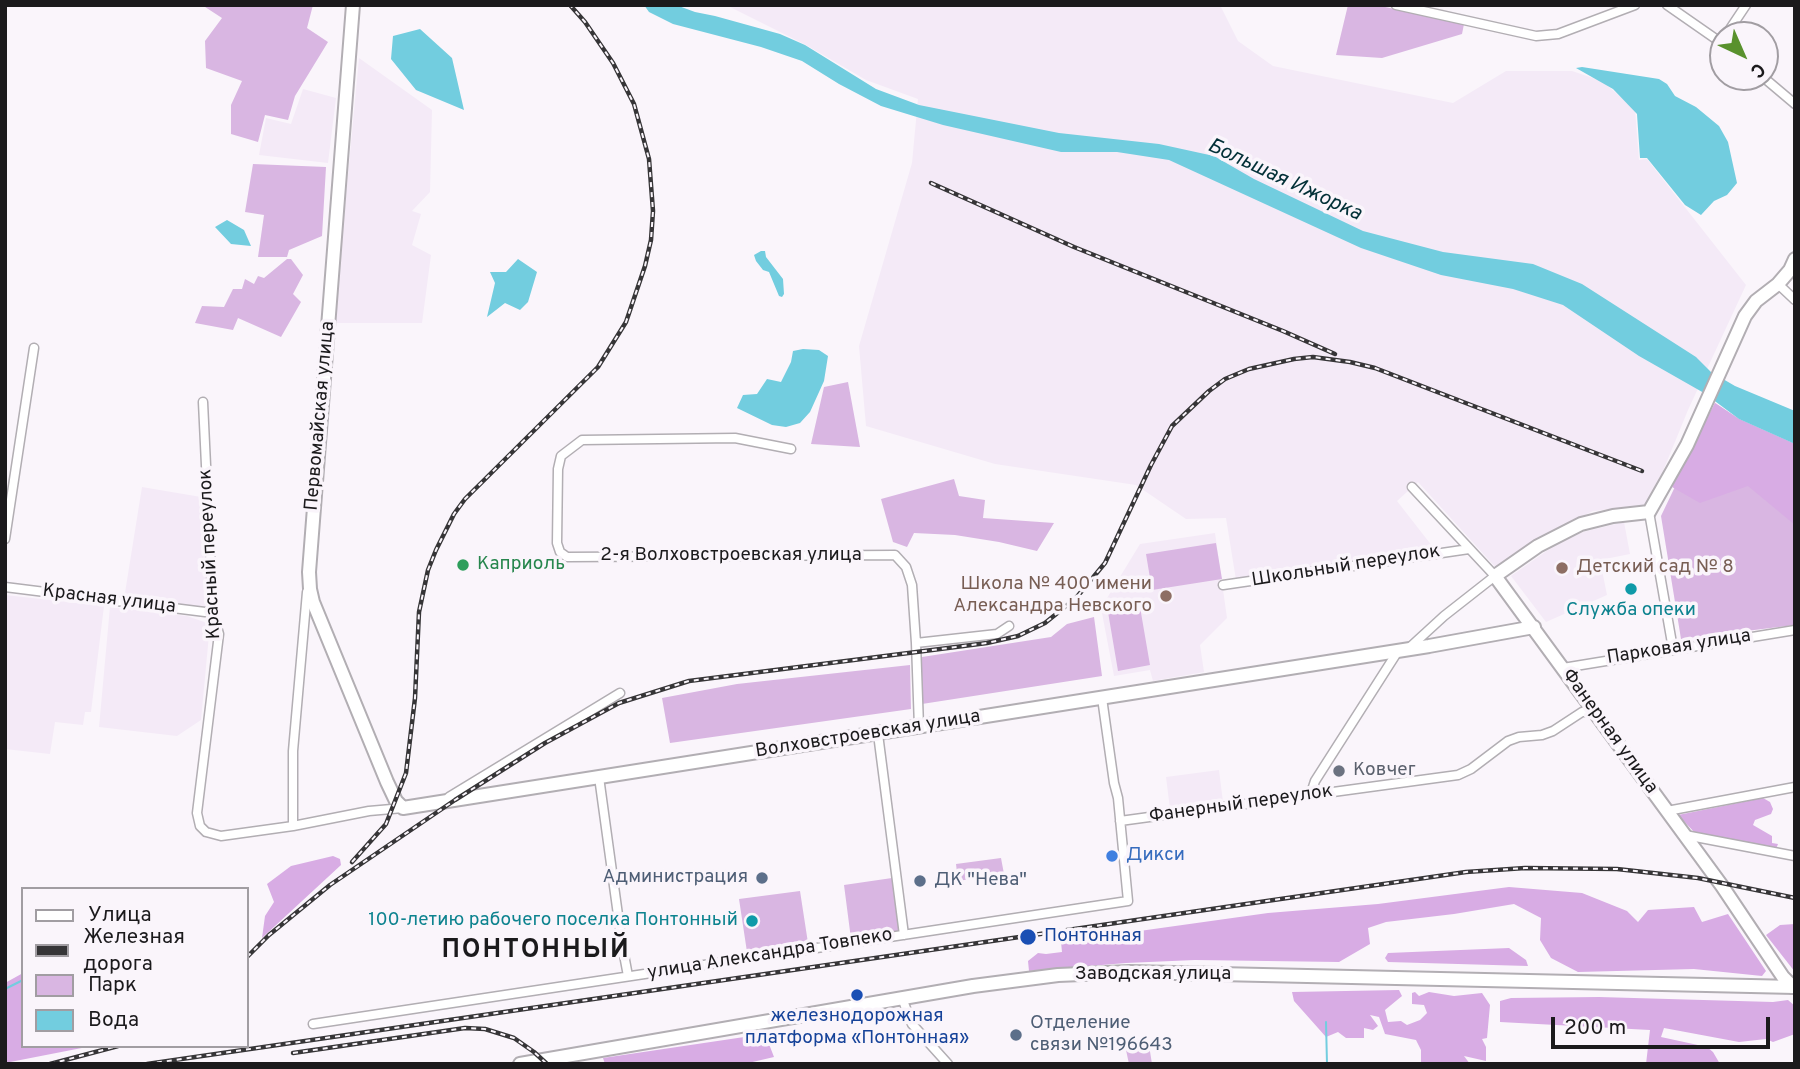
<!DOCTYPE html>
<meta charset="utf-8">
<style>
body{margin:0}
#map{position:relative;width:1800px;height:1069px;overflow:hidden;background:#faf5fb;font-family:Overpass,sans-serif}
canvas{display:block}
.frame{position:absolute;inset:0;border:7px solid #1b1a1c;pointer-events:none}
.legend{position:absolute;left:21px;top:887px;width:228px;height:161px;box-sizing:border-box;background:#faf5fb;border:2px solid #a19da2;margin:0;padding:9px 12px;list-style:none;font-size:21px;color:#1b1a1c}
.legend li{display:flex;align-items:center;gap:14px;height:35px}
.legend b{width:35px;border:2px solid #a19da2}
.north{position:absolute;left:1709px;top:21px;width:70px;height:70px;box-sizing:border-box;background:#faf5fb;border:2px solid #a19da2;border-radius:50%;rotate:136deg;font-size:19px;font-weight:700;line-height:28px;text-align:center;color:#1b1a1c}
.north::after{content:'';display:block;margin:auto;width:24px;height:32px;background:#59912d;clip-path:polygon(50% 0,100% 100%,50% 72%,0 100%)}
.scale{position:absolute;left:1551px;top:1017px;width:219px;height:32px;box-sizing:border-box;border:4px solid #1b1a1c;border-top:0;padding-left:9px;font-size:21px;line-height:24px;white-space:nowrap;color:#1b1a1c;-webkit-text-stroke:5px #faf5fb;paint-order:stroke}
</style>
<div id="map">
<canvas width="1800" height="1069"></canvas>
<div class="frame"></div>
<ul class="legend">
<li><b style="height:9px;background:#fff"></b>Улица</li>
<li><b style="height:9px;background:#363537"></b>Железная дорога</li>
<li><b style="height:19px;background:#d9b6e2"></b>Парк</li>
<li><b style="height:19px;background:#72cddf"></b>Вода</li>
</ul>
<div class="north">С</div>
<div class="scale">200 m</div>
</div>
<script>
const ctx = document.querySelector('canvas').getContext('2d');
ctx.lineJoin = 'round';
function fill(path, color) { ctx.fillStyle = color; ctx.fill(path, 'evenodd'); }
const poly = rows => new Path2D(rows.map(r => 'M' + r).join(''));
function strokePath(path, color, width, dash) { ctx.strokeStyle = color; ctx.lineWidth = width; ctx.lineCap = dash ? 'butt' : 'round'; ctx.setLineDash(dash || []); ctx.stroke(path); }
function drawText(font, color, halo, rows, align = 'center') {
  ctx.font = font + ' Overpass,sans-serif'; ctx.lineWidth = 7; ctx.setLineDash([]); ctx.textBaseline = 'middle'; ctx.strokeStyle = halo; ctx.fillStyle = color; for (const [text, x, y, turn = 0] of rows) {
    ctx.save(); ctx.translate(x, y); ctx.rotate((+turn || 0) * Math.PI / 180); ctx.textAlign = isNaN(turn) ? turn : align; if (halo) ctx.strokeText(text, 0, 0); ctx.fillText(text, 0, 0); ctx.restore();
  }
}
fill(poly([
 [726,5,1220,5,1238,41,1273,66,1453,103,1506,71,1572,71,1602,81,1635,109,1639,160,1647,159,1746,285,1688,410,1663,471,1645,505,1593,511,1553,530,1498,570,1418,482,1397,501,1436,551,1236,580,1226,518,1186,519,1136,485,995,464,866,426,859,346,912,163,918,99,866,80,806,45],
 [359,58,432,110,430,192,412,211,421,214,412,245,431,255,422,323,334,323],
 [303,89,336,98,328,163,259,155,266,118,291,124],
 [142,487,201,497,208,610,124,599],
 [1624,522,1630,554,1600,560,1607,595,1546,622,1511,576,1555,545,1583,532],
 [1215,533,1227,618,1200,645,1204,672,1153,681,1150,670,1114,676,1101,608,1140,544],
 [5,595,104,606,91,712,85,712,83,725,55,722,50,754,5,749],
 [110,607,187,616,210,624,201,720,177,736,99,727],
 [1219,770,1223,802,1170,809,1166,777]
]), '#f4eaf7');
fill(poly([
 [202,5,313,5,307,28,328,42,295,96,288,120,265,115,258,142,231,134,231,105,242,81,206,68,205,41,222,18],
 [1348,5,1376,5,1464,24,1462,34,1382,58,1336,55],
 [253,164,326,167,322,236,289,250,287,257,258,257,264,215,245,212],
 [287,259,291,259,303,275,293,294,301,302,281,337,238,318,233,330,195,323,202,306,224,307,233,289,242,289,245,279,254,284,258,276,264,278],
 [848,382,860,447,811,444,824,387],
 [1715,403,1739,419,1795,444,1795,625,1681,639,1661,516],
 [954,479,959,496,985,500,983,518,1054,523,1037,551,999,542,955,535,914,533,907,547,893,542,881,499],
 [1216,543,1222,579,1152,590,1146,554],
 [1140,607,1150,665,1118,671,1108,612],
 [1094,617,1102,676,922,704,922,657,1051,637,1067,624],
 [910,665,911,709,670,743,662,698,737,684],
 [1001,858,1004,874,958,881,956,864],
 [892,878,899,932,851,939,844,885],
 [800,891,808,943,747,952,739,899],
 [1149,1045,1152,1064,1129,1064,1126,1050]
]), '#d9b6e2');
fill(poly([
 [1715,403,1739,419,1795,444,1795,525,1748,486,1700,503,1672,487],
 [1763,798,1770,802,1773,809,1771,814,1755,820,1753,825,1772,836,1772,843,1778,844,1776,849,1697,835,1678,815],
 [333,856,340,859,341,865,262,938,265,916,274,902,267,884,291,866],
 [1509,887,1582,893,1627,911,1638,922,1648,910,1694,907,1702,922,1728,914,1766,971,1762,976,1694,969,1578,972,1551,958,1540,940,1541,918,1514,904,1454,914,1386,922,1368,928,1370,944,1339,962,1195,960,1126,963,1029,971,1028,961,1038,953,1046,954,1062,952,1061,942,1268,913,1378,904],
 [1795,924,1795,972,1766,935,1780,925],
 [1509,948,1526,960,1528,966,1388,962,1385,958,1388,953],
 [23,973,23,1046,92,1046,5,1063,5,983],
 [1399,990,1402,996,1385,1010,1388,1022,1401,1021,1407,1025,1420,1020,1427,1013,1424,1005,1412,1004,1412,993,1415,992,1419,996,1429,992,1454,996,1482,993,1490,1005,1487,1038,1482,1039,1486,1047,1486,1061,1464,1056,1470,1064,1421,1064,1421,1050,1416,1040,1385,1034,1379,1017,1370,1015,1378,1026,1373,1030,1364,1028,1364,1038,1346,1038,1338,1032,1326,1037,1294,1001,1292,992],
 [1599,997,1773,1002,1788,1000,1795,1006,1795,1034,1773,1042,1766,1039,1739,1042,1664,1028,1661,1037,1707,1047,1713,1052,1720,1064,1646,1064,1650,1030,1500,1022,1500,1001,1511,998],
 [751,1036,763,1038,769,1044,774,1057,744,1064,605,1064,603,1058]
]), '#d8ace4');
fill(poly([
 [644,5,676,5,695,12,715,16,780,34,805,45,876,89,919,105,1059,133,1159,144,1214,156,1254,179,1363,231,1443,252,1533,264,1582,284,1696,357,1711,372,1735,386,1795,411,1795,444,1739,419,1704,393,1639,356,1563,305,1513,289,1441,275,1361,248,1169,160,1117,152,1061,152,943,125,881,106,839,84,802,61,761,47,673,24,649,12],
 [420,29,452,58,464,110,416,90,391,59,393,36],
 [1582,67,1659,79,1667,84,1675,96,1696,107,1719,126,1728,142,1737,183,1727,195,1714,201,1701,215,1685,205,1647,158,1640,158,1637,114,1613,89,1576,68],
 [227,220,244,230,251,246,231,244,215,227],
 [761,251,765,251,766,257,783,279,784,294,782,297,779,296,769,272,763,270,756,261,754,255],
 [518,259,537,272,528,302,520,310,505,303,487,317,495,283,490,272,506,272],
 [803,349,819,350,828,356,824,381,810,412,800,423,786,427,772,425,737,408,743,395,757,394,767,379,781,382,791,362,793,351]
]), '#72cddf');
strokePath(poly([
 [5,989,23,980],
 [1326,1022,1327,1064]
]), '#72cddf', 2);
const street = poly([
 [1396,5,1536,36,1558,34,1635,5],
 [1667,5,1723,44],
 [1726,35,1746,5],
 [1763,77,1795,104],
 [1778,284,1795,300],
 [203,402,213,613,219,634,197,813,200,826,206,832,221,836,293,826,369,811,403,808],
 [791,449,735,438,582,440,561,456,558,469,557,543,560,552,567,557,895,555,906,567,912,585,916,643,919,727],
 [1649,512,1673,649],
 [5,539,34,348],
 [1223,585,1469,549],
 [5,587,213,613],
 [916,643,997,634,1009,626],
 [1408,649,1444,616,1495,576,1412,487],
 [1563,668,1795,630],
 [878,734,904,935],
 [599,777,622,944,628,976],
 [1310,796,1315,781,1398,651],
 [449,797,620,693],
 [1667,811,1795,787],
 [1120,821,1458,775,1471,769,1508,741,1519,737,1542,735,1553,731,1582,712,1595,712],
 [293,826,293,751,307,592],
 [1685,835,1795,856],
 [902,998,912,1024,948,1064],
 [313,1024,1128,901,1118,798,1114,783,1102,698]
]);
const secondary = poly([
 [353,5,309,572,310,589,313,602,387,782,396,801,403,808,1429,646,1534,627],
 [1793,987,1783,977,1722,886,1495,576,1538,546,1581,524,1613,516,1649,512,1687,445,1745,316,1756,301,1778,284,1790,270,1795,259]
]);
const primary = poly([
 [520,1064,973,986,1058,975,1130,972,1795,987]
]);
strokePath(street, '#b2aeb3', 11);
strokePath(secondary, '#b2aeb3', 16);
strokePath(primary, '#b2aeb3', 16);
strokePath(street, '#fff', 8);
strokePath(secondary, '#fff', 12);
strokePath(primary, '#fff', 12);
const rail = poly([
 [931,183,1074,247,1283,331,1335,354],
 [352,862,386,824,406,773,415,698,419,612,428,570,436,550,454,514,465,499,598,367,626,322,645,266,651,240,653,211,649,159,634,104,613,63,585,22,570,5],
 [247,957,269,935,330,885,455,800,545,743,619,703,689,681,987,643,1018,636,1045,623,1076,598,1105,563,1151,465,1172,426,1209,391,1225,379,1249,369,1294,359,1313,357,1350,362,1375,368,1642,471],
 [293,1053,465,1028,485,1029,514,1038,534,1052,547,1064],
 [50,1064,118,1046],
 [147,1064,1466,872,1525,868,1617,869,1698,878,1795,898]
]);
strokePath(rail, '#363537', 4.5);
strokePath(rail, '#faf5fb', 2, [5]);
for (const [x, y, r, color] of [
 [463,565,7,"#2e9e5b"],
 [1562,568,7,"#8d6e63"],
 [1631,589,7,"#0f9aa8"],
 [1166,596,7,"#8d6e63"],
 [1339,771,7,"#6b7280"],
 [1112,856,7,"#3f7fe0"],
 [762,878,7,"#5c6f8a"],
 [920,881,7,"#5c6f8a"],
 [752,921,7,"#0f9aa8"],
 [1028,937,9,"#1a4fb4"],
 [857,995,7,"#1a4fb4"],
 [1016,1035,7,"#5c6f8a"]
]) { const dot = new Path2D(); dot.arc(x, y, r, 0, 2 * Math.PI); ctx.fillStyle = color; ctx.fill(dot); strokePath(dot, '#faf5fb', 2.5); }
drawText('19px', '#1b1a1c', '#faf5fb', [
 ["Первомайская улица",321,416,-85],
 ["Красный переулок",211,554,-93],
 ["2-я Волховстроевская улица",731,556],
 ["Школьный переулок",1346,567,-9],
 ["Красная улица",109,600,7],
 ["Парковая улица",1679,648,-9],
 ["Фанерная улица",1609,732,54],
 ["Волховстроевская улица",868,735,-9],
 ["Фанерный переулок",1241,805,-8],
 ["улица Александра Товпеко",770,955,-9],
 ["Заводская улица",1153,975]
]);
drawText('19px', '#27864d', '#faf5fb', [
 ["Каприоль",477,565]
], 'left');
drawText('19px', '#785e54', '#faf5fb', [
 ["Детский сад № 8",1576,568],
 ["Школа № 400 имени",1152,585,"right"],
 ["Александра Невского",1152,607,"right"]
], 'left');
drawText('19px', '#0d838f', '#faf5fb', [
 ["Служба опеки",1631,611],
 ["100-летию рабочего поселка Понтонный",738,921,"right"]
]);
drawText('19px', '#5b616d', '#faf5fb', [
 ["Ковчег",1353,771]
], 'left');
drawText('19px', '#366cbe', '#faf5fb', [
 ["Дикси",1126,856]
], 'left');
drawText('19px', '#4e5e75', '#faf5fb', [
 ["Администрация",748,878,"right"],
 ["ДК \"Нева\"",934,881],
 ["Отделение",1030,1024],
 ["связи №196643",1030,1046]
], 'left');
drawText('19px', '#164399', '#faf5fb', [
 ["Понтонная",1044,937],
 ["железнодорожная",857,1017,"center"],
 ["платформа «Понтонная»",857,1039,"center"]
], 'left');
drawText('italic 21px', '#023037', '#faf5fb', [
 ["Большая Ижорка",1284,181,25]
]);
ctx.letterSpacing = '2px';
drawText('bold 26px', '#1b1a1c', '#faf5fb', [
 ["ПОНТОННЫЙ",536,952]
]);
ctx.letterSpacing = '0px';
</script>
